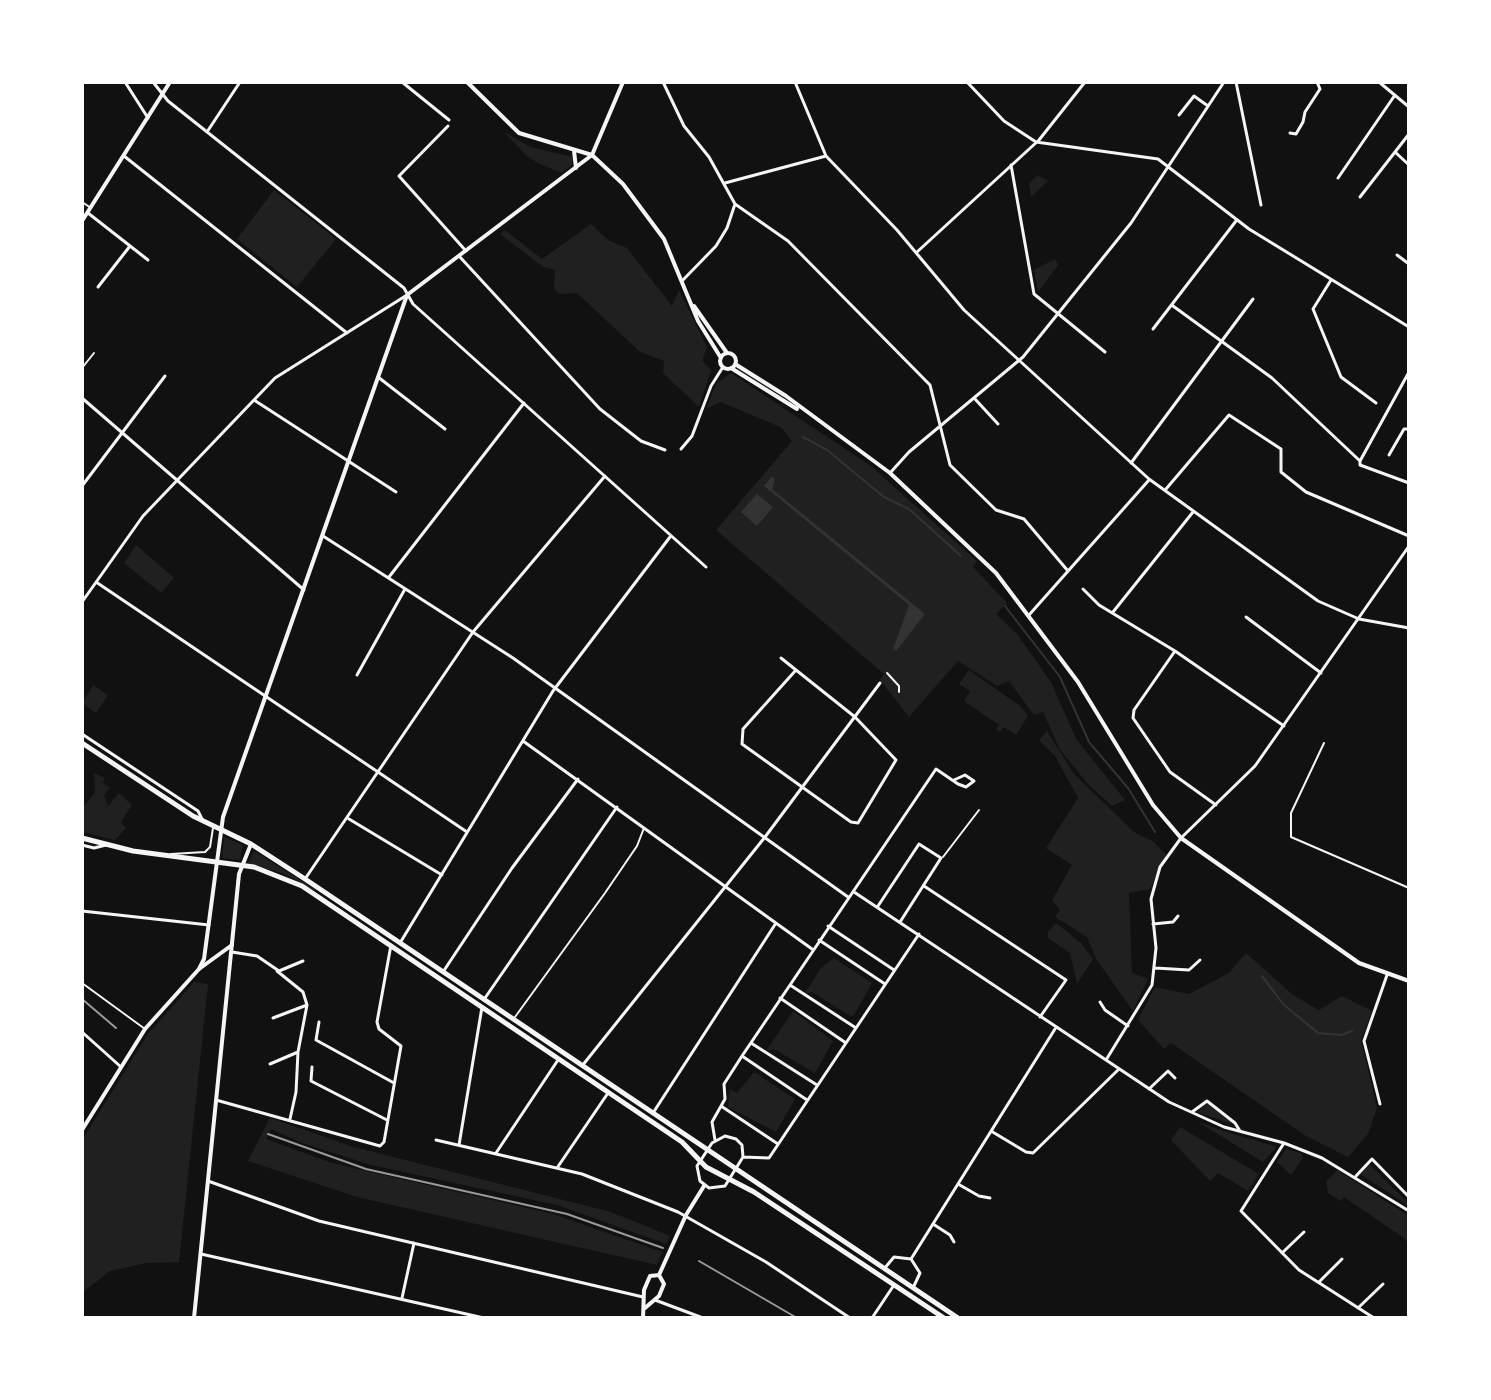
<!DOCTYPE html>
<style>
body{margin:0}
#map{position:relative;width:1491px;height:1400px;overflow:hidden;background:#111;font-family:"Exo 2",sans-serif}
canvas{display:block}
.frame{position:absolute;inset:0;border:84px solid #fff;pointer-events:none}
</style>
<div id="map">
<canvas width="1491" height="1400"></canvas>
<div class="frame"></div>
</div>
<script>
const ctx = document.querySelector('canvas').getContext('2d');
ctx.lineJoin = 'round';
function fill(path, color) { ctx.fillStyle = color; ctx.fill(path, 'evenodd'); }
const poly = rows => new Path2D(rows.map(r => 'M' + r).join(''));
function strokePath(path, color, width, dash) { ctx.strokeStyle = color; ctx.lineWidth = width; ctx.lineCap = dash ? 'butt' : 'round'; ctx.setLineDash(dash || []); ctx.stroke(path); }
fill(poly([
 [504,132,531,147,572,157,572,164,562,173,538,163,527,156],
 [1037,175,1048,181,1031,197,1029,184],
 [274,190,336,239,297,287,237,239],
 [591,224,608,240,627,248,672,306,679,290,707,347,702,361,711,370,699,407,663,373,664,361,640,352,577,293,560,294,554,289,555,270,543,267,500,234,505,230,542,259],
 [1055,259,1058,265,1038,292,1034,270],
 [731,373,871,466,977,561,973,567,1007,603,996,614,1017,634,1051,682,1076,739,1125,800,1112,806,1088,784,1060,750,1043,712,1034,715,1009,681,997,686,958,661,909,717,880,680,884,674,716,530,792,441,782,428,721,402,706,409,716,384],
 [136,545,174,578,161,593,124,563],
 [969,670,1020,706,1028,716,1016,735,1004,727,1000,732,996,729,999,725,964,701,970,691,959,684],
 [93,685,108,695,96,713,82,703],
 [1047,731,1074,774,1134,832,1154,842,1166,855,1150,889,1129,893,1132,973,1148,979,1133,1011,1096,959,1087,937,1055,917,1060,910,1052,900,1072,865,1046,848,1078,798,1055,756,1039,740],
 [94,773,105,778,103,783,110,788,104,795,108,806,119,793,132,805,121,822,126,828,115,840,82,832,82,808,98,789,95,792],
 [224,837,243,845,240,860,222,858],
 [254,851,316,890,315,891,282,873,248,863],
 [1056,923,1081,943,1093,959,1077,984,1070,953,1048,938,1048,932],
 [1246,953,1293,995,1319,1010,1342,996,1372,1011,1361,1040,1377,1108,1368,1134,1348,1157,1306,1136,1171,1043,1164,1049,1138,1020,1155,987,1189,994,1229,973],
 [834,958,872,983,854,1015,850,1016,812,992,805,993,821,968],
 [194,982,208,984,179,1262,146,1263,110,1271,82,1293,82,1140,148,1034],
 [793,1011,833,1041,815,1073,774,1049,766,1051],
 [754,1072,795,1099,776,1132,728,1107,730,1089,737,1093],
 [1207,1103,1230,1121,1232,1124,1197,1112],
 [270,1118,354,1147,611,1212,670,1236,666,1244,557,1205,371,1165,302,1143,271,1129,266,1139,332,1163,553,1214,662,1252,657,1265,357,1197,248,1161],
 [1198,1122,1227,1132,1277,1147,1263,1162],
 [1180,1127,1259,1174,1248,1191,1218,1173,1210,1181,1171,1140],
 [1286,1149,1301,1153,1303,1158,1291,1175,1277,1162],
 [1369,1164,1409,1204,1409,1206,1360,1174],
 [1337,1170,1409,1216,1409,1245,1404,1238,1344,1197,1341,1201,1328,1193,1326,1182]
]), '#202020');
fill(poly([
 [772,476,775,479,772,489,925,614,896,651,893,649,909,605,764,486],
 [757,494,773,507,757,526,741,512]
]), '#333');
strokePath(poly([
 [803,437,827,450,884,497,909,509,961,556],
 [1005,606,1060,677,1089,742,1128,788,1155,832],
 [1262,976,1283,1004,1318,1033,1341,1035,1352,1031]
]), '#333', 2);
strokePath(poly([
 [82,202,91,208],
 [82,368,94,353],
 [887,673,899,686,899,692],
 [1324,743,1291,813,1291,837,1409,888],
 [171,854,205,852,210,847,213,828],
 [943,857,979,810],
 [82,983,145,1029],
 [515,1017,605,893,637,846,644,828]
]), '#f5f5f5', 2);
strokePath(poly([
 [125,82,148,118],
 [153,82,168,101,404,288,413,304,706,567],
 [402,82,449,120],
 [663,82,684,126,709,157,735,204,727,228,716,246,683,280],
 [795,82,826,156,897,230,964,310,1149,479,1318,601,1359,619,1409,628],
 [967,82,1004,121,1036,142,1158,159,1249,229,1409,327],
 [1236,82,1261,205],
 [1379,82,1409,107],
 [1179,115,1194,96,1208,106],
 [448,126,399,176,466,251],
 [207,132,240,82],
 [1290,133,1296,134,1303,122,1305,112,1320,89,1317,82],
 [1395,152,1409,165],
 [124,156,347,333],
 [1011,165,1034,294,1105,352],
 [1338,178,1395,95],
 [725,183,826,156],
 [1360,197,1409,134],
 [735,204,788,241,930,385,950,465,996,510,1024,519,1068,571],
 [88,213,148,260],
 [917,252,1039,140,1085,82],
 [1397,255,1409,264],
 [459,256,600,409,641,441,665,450],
 [1331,280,1313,309,1341,377,1376,403],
 [98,287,130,246],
 [1173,306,1272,378,1360,461],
 [1153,329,1236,221],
 [1409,372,1360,461,1360,465,1409,483],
 [378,377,445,429],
 [82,398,304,590],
 [975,399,998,424],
 [254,400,396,492],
 [681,449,692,436,711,386,723,367],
 [1389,455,1404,429,1409,429],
 [1131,463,1253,299],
 [890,473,909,452,1023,357,1131,223,1224,82],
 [82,486,165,376],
 [1166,489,1229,415,1281,449,1281,472,1306,492,1409,536],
 [323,536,513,658,848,897],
 [389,577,524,403],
 [96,582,467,832],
 [1083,589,1099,605,1175,651,1284,726],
 [82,602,143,516,275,378,407,295],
 [1113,612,1193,512],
 [1029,615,1149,480],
 [1246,617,1321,673],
 [1175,651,1134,710,1133,718,1170,772,1216,805],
 [781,658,796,670],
 [796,670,855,717,896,760,858,823,851,822,742,744,743,729,796,670],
 [357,675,405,589],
 [82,734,198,811,202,819],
 [523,741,812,949],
 [349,819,442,875],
 [82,845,94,848,106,845],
 [305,879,473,632,605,476],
 [924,886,1066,980,1040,1017],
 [854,892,1169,1102,1224,1127,1284,1143,1322,1158,1409,1211],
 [878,906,919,844,941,858,900,922],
 [82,911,209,925],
 [1153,924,1173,922,1178,916],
 [828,926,894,970],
 [819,940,885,984],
 [400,943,553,691,670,537],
 [232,952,257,956,279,971,303,961],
 [1155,968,1189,970,1200,960],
 [443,972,512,868,578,779],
 [790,985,856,1028],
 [485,998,617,807],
 [780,998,846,1043],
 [1100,1002,1105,1010,1128,1026],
 [273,1018,307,1005,303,992,277,971],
 [319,1022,316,1040,394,1083],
 [82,1032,121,1067],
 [751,1043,817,1085],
 [742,1056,807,1100],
 [1106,1060,1152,985,1156,948,1151,899,1160,867,1181,838,1255,766,1409,546],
 [270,1064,298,1052,307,1005],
 [582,1066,765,837,880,683],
 [312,1067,311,1081,387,1120],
 [1149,1089,1168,1071,1175,1078],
 [216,1100,380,1146,384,1142,401,1046,379,1029,377,1022,391,945],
 [1380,1104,1364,1041,1387,975],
 [721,1106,778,1144],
 [1192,1112,1207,1101,1235,1123,1240,1131],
 [653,1113,776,923],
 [290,1119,296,1092,298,1052],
 [991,1131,1026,1152,1033,1153,1119,1069],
 [725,1136,736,1139,742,1145,743,1157,725,1186,709,1188,700,1181,697,1166,712,1143,725,1136],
 [436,1140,582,1174,678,1212,766,1262,850,1318],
 [715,1140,712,1122,725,1099,724,1084,742,1056,936,769,958,784,966,787,974,781,965,775,954,780],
 [1284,1143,1241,1211,1299,1270,1374,1318],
 [459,1145,482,1007],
 [496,1153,558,1060],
 [743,1157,769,1158,919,934],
 [557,1168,608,1093],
 [1356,1176,1372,1159,1409,1197],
 [208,1181,319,1221,643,1297],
 [958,1184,979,1196,990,1198],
 [933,1224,950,1235,954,1242],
 [1282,1253,1304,1232],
 [201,1254,484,1318],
 [911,1259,1055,1029],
 [884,1269,894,1257,911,1259,920,1273,913,1288],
 [1319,1282,1342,1259],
 [402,1298,414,1243],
 [655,1300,703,1318],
 [1358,1308,1383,1284],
 [872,1318,894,1285]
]), '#f5f5f5', 3);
strokePath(poly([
 [199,969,232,945],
 [645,1308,659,1296,664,1284,659,1275,686,1215,704,1186],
 [643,1318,644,1290,650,1276,659,1275]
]), '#f5f5f5', 4);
strokePath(poly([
 [467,82,519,133,592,155,623,184,664,239,698,321,721,358],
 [574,151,576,168],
 [82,221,170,82],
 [694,306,727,353],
 '720 361a8 8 0 1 1 16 0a8 8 0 1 1-16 0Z',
 [735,364,786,396,890,473,996,573,1078,682,1153,805,1181,838,1359,963,1409,981],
 [731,368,797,409],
 [82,1130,145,1029,199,969,204,959,223,817,407,295,592,155,623,82],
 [194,1318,239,874,251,844]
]), '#f5f5f5', 4);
strokePath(poly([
 [82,743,193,816,251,844,305,879,958,1318],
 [82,838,133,851,254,867,302,886,682,1142,706,1167,754,1192,944,1318]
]), '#f5f5f5', 5);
strokePath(poly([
 [82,999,116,1028],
 [268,1134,366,1169,567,1214,663,1248],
 [699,1261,797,1318]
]), '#9a9a9a', 2);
</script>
